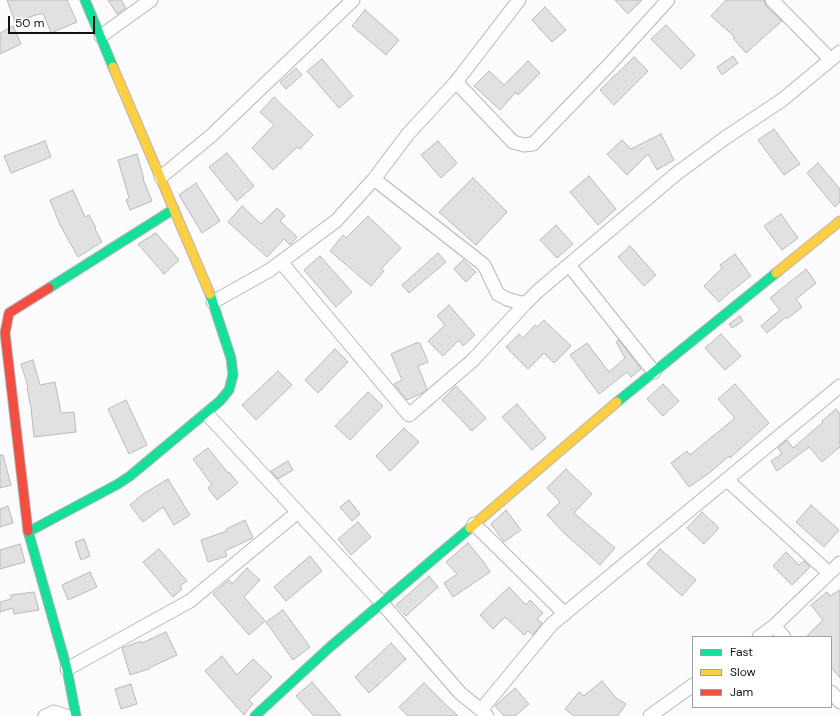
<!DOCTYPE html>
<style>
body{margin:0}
#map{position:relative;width:840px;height:716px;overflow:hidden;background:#fcfbfd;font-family:"DM Sans",sans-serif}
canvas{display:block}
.legend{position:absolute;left:692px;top:636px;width:140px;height:72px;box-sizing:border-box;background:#fff;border:1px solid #a0a0a1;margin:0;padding:5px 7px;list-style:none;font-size:12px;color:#121114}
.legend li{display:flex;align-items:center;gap:8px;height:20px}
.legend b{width:20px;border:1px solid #a0a0a1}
.scale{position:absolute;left:8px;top:16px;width:87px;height:18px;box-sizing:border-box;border:2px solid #121114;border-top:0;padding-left:5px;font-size:12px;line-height:14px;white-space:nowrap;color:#121114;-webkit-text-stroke:3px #fff;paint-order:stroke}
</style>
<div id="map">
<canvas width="840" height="716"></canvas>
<ul class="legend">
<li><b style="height:5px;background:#16e098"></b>Fast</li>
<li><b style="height:5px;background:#ffcf43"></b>Slow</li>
<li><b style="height:5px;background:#f24e42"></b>Jam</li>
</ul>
<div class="scale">50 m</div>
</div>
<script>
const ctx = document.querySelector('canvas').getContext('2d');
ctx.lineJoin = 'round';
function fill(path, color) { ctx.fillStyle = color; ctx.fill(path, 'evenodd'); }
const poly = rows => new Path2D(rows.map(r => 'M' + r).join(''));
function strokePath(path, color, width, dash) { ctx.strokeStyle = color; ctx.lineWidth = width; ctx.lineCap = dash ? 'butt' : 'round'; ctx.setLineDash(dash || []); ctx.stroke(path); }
const building = poly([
 [7,0,67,0,77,22,51,33,43,13,40,15,39,14,15,22,7,0],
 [108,0,121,0,126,8,117,14,108,0],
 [615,0,642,0,628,14,615,0],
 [726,0,764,0,766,6,782,21,746,53,733,38,735,37,711,16,726,0],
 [545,7,566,30,552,42,532,20,545,7],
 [365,10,399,40,386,55,352,26,365,10],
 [666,25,695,55,681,69,651,39,666,25],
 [13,26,21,44,0,54,0,33,13,26],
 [733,56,738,63,722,75,717,67,733,56],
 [634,57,648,71,614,105,600,90,634,57],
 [322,59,353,96,339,108,307,71,322,59],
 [528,61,540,73,518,95,516,92,500,110,474,86,489,71,504,85,528,61],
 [296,68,302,75,286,89,280,82,296,68],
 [274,97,313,135,300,149,297,147,273,170,252,148,274,125,260,112,274,97],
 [774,129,800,164,784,175,758,140,774,129],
 [661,134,674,160,657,170,648,154,627,175,607,154,622,140,631,149,661,134],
 [45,141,51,157,11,173,4,156,45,141],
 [438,141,457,163,441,178,421,155,438,141],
 [227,153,254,186,237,201,209,167,227,153],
 [137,154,144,179,143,179,152,201,130,210,126,200,129,198,118,160,137,154],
 [818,163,840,189,840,202,835,207,807,173,818,163],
 [589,176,616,209,598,225,570,192,589,176],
 [473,178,507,212,476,245,439,212,473,178],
 [196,183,220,221,202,233,179,195,196,183],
 [73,190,85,217,89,215,96,228,95,229,102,242,78,257,60,225,50,200,73,190],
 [242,206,261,224,277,208,285,216,280,221,297,237,290,245,284,239,267,257,228,222,242,206],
 [781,214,798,238,782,250,764,226,781,214],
 [368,216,401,248,381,269,384,271,371,286,330,251,343,235,346,238,368,216],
 [556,225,573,244,557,258,540,240,556,225],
 [156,233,179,260,164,274,138,244,156,233],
 [630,246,656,275,644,286,618,257,630,246],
 [438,253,446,262,409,293,402,285,438,253],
 [735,254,751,276,729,293,719,302,704,286,722,268,720,265,735,254],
 [320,256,352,292,336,307,304,270,320,256],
 [463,260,476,272,466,282,454,269,463,260],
 [806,269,816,283,796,299,802,307,787,319,786,317,767,333,761,326,780,310,770,298,806,269],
 [449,305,475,335,463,346,459,340,443,356,428,341,445,325,437,316,449,305],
 [740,316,743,321,732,328,729,324,740,316],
 [544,320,571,346,554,363,544,353,528,369,506,347,519,334,523,338,535,325,537,327,544,320],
 [721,334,741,356,725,370,705,348,721,334],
 [619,340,641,369,631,377,627,372,599,394,570,355,587,343,609,372,625,358,616,342,619,340],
 [416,343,420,343,428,362,418,366,427,389,422,393,407,400,394,384,402,380,391,354,416,343],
 [335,349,348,362,318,393,305,380,335,349],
 [33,360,40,385,55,382,61,413,74,412,76,432,34,437,31,408,27,388,28,387,21,364,33,360],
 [278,371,292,385,256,420,242,405,278,371],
 [663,384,679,401,663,416,647,399,663,384],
 [735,384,769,423,730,458,729,456,708,474,689,487,671,463,687,451,690,455,735,418,718,399,735,384],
 [456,386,486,418,472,431,442,400,456,386],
 [368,392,383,406,350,440,335,426,368,392],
 [126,400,147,445,129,454,108,409,126,400],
 [517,404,546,438,532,450,502,417,517,404],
 [836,409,840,414,840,447,822,462,809,447,777,471,771,461,782,454,778,448,787,440,793,448,823,422,822,421,836,409],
 [404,428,419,442,390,471,376,456,404,428],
 [208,448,228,473,229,472,238,483,217,500,208,488,212,485,193,459,208,448],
 [0,455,3,455,11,485,0,488,0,455],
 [288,461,293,470,278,479,271,471,288,461],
 [566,469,592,494,574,513,615,548,600,565,564,533,547,515,560,502,547,488,566,469],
 [168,479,190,515,174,525,163,507,143,522,130,505,143,494,168,479],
 [349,500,360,514,352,521,340,507,349,500],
 [811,505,839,530,824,547,796,522,811,505],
 [8,506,13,523,0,527,0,509,8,506],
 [506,510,521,530,504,542,491,524,506,510],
 [702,512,719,528,704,544,687,528,702,512],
 [245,520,253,538,225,551,227,556,208,562,201,540,227,531,226,529,245,520],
 [358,522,371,537,351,555,338,539,358,522],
 [84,539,90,556,81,560,75,542,84,539],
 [468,543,483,561,490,572,453,597,444,583,457,574,446,562,468,543],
 [20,544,25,562,0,569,0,550,20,544],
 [159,549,187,581,180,586,182,589,173,597,143,562,159,549],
 [660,549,696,580,682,596,647,564,660,549],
 [786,552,799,565,804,561,810,567,792,585,773,566,786,552],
 [310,556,322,571,286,601,274,587,310,556],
 [247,568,260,580,244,597,265,621,249,635,213,594,229,580,232,584,247,568],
 [90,572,97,587,68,600,62,585,90,572],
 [429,576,438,587,406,616,396,605,429,576],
 [509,587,526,605,530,600,543,613,537,619,542,623,533,635,528,631,524,635,505,617,493,629,480,615,509,587],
 [840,590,840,678,831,667,831,637,806,637,823,620,811,605,827,592,830,596,840,590],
 [34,592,39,610,14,614,13,608,0,612,0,602,11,599,11,595,34,592],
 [283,610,310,647,293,660,266,622,283,610],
 [166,632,177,655,149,668,149,669,130,675,122,648,141,641,142,643,166,632],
 [391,643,406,659,369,693,355,677,391,643],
 [222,656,237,675,253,659,272,677,249,700,253,704,248,709,244,715,205,671,222,656],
 [602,681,616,698,626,704,618,716,574,716,565,709,579,692,584,696,602,681],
 [312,682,341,716,314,716,296,696,312,682],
 [424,683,442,701,458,716,408,716,399,707,424,683],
 [131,684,137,704,121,709,115,689,131,684],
 [515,688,529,704,515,716,504,716,495,706,515,688]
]);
fill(building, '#e1e0e3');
strokePath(building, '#bab9bc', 1);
const street = poly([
 [772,0,830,59],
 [101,36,151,0],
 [456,82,513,142,524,145,533,144,608,66,668,0],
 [161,177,212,135,353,0],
 [374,179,484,265,498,294,507,299,525,304,538,291,676,174,725,138,782,100,840,52],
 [281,262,409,415,473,360,525,304],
 [569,265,654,372],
 [213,302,270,270,336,221,374,179,408,134,456,82,519,0],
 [207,414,382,603,460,693,481,710],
 [727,480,829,573],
 [474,524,565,614],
 [774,626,784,637],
 [759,637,774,626,840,563],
 [67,669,190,601,298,512],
 [831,692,840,702],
 [45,716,54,712,66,716],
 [487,716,481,710,552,624,840,386],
 [650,716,693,685]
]);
const fast = poly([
 [85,0,113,67],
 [49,288,174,209],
 [617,402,776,273],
 [28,531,67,669,76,716],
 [28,532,118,484,130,476,220,401,229,390,233,375,231,358,210,294],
 [255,716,330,647,470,528]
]);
const slow = poly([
 [113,67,210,294],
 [776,273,840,221],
 [470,528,617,402]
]);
const jam = poly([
 [28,531,5,333,9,313,49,288]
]);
strokePath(street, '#b7b6b8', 15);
strokePath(fast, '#b7b6b8', 11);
strokePath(slow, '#b7b6b8', 11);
strokePath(jam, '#b7b6b8', 11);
strokePath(street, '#fffeff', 13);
strokePath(fast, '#16e098', 9);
strokePath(slow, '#ffcf43', 9);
strokePath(jam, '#f24e42', 9);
</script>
